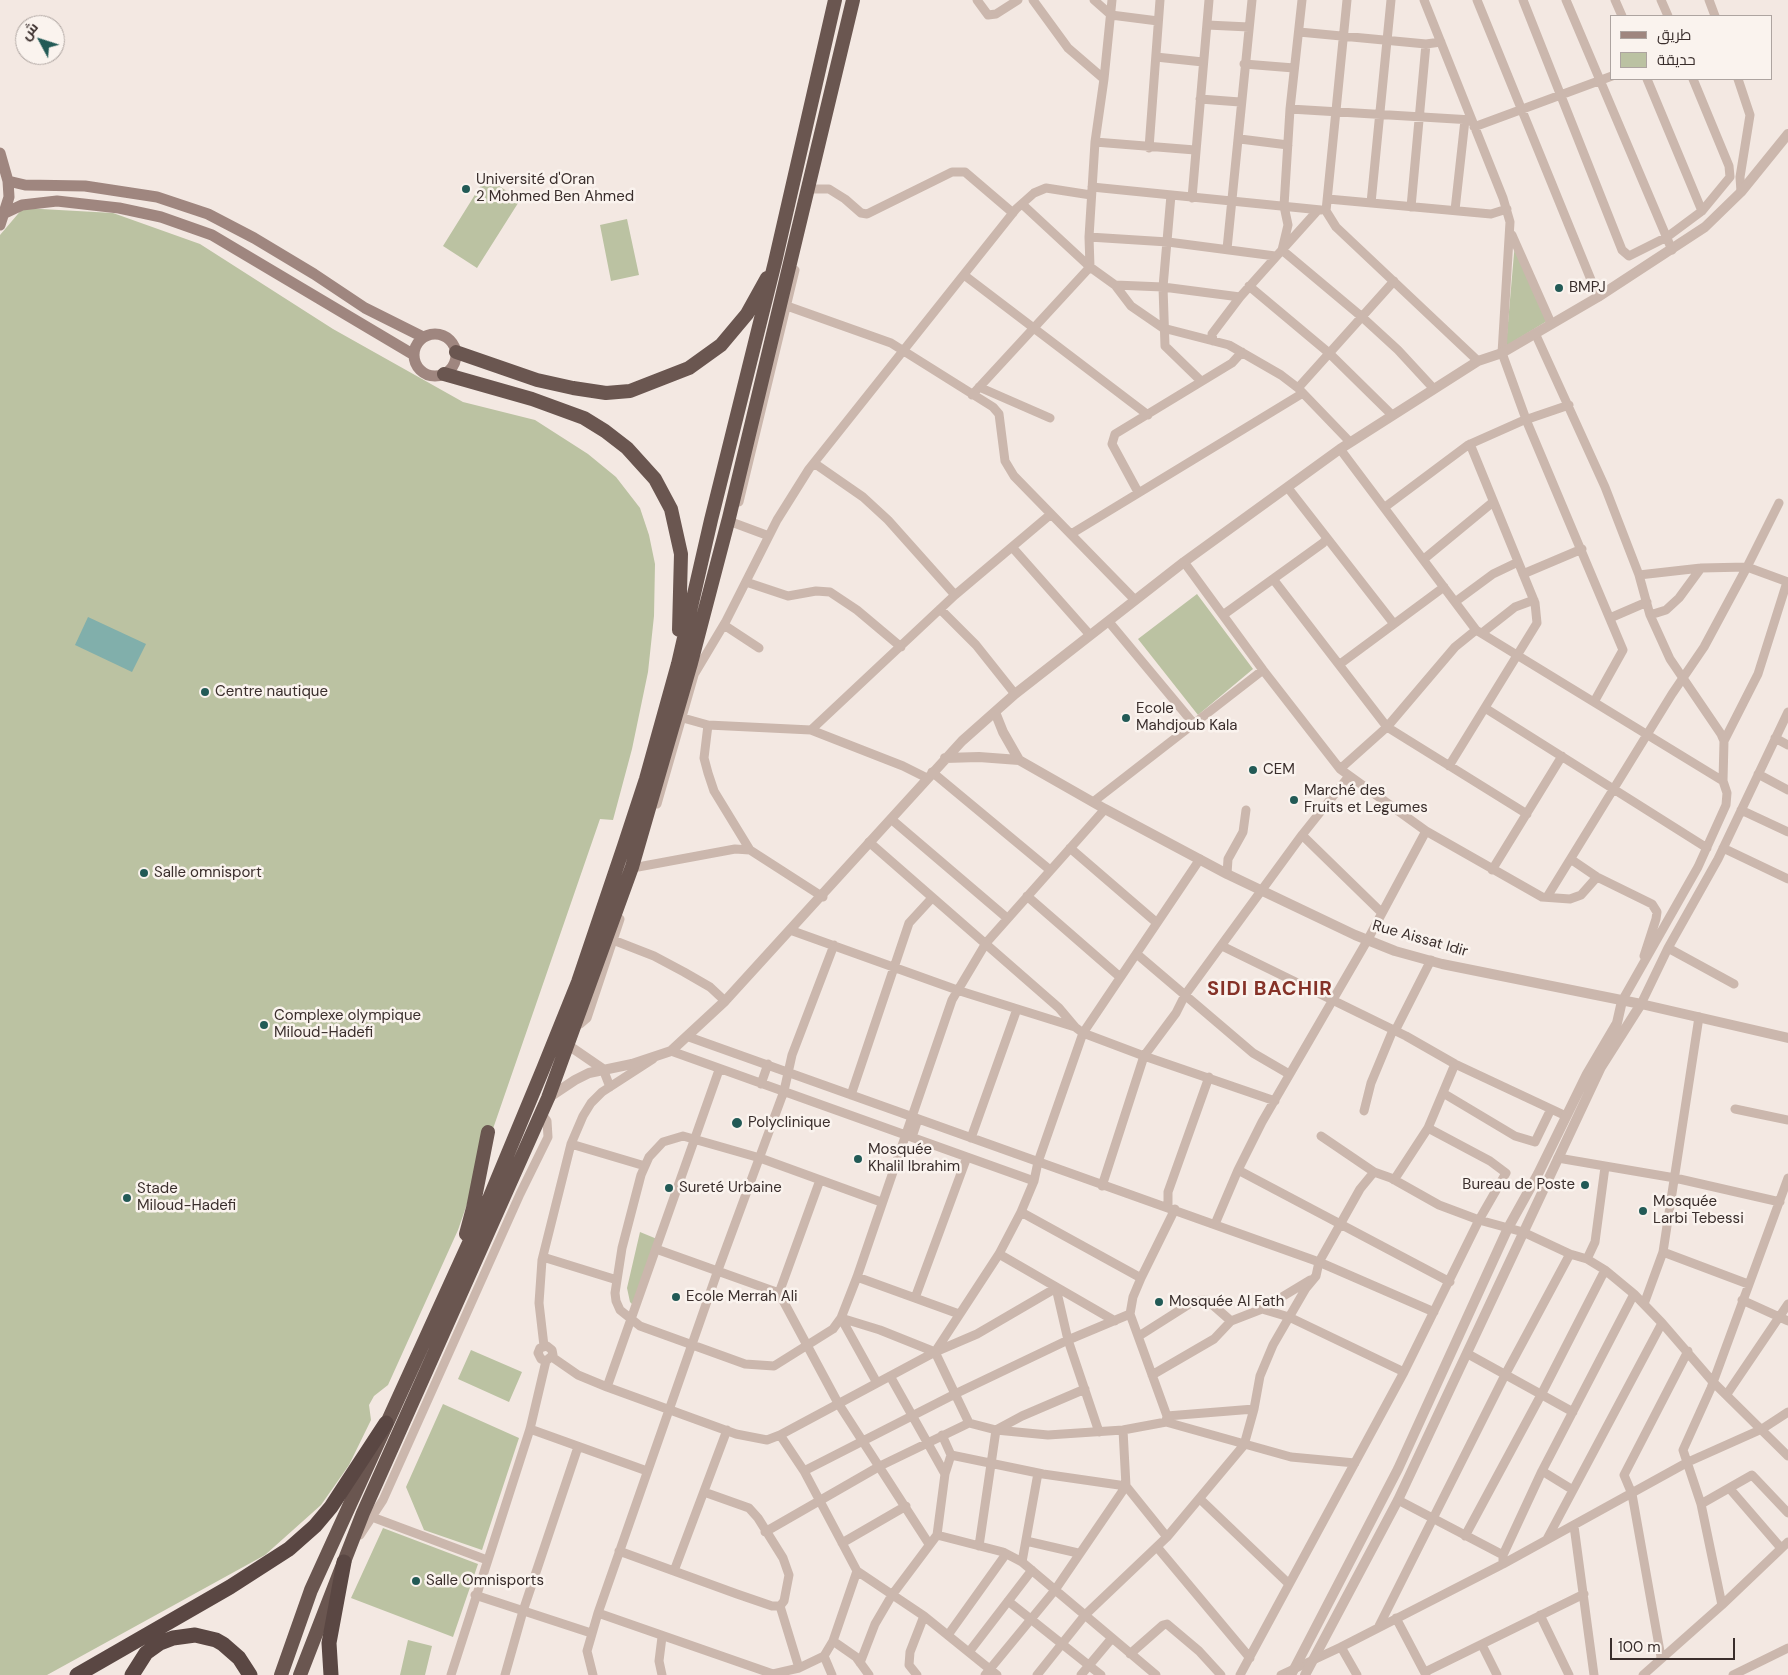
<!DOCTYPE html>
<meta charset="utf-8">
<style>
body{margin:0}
#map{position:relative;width:1788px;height:1675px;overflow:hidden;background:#f3e8e2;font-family:"DM Sans",Cairo,sans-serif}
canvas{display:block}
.legend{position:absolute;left:1610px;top:15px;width:162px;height:65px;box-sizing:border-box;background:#faf3ee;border:1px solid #ada4a0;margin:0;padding:6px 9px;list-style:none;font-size:15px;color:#3a2e2c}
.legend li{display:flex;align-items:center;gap:10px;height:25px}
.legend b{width:25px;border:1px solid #ada4a0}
.north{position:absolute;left:15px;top:15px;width:50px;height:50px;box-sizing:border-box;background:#faf3ee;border:1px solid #ada4a0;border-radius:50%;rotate:310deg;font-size:14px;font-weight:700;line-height:20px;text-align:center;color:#3a2e2c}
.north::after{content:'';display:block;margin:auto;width:18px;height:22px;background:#225a56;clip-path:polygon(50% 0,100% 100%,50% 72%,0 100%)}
.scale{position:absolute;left:1610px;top:1638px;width:125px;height:22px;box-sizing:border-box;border:2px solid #3a2e2c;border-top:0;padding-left:6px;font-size:15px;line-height:18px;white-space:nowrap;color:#3a2e2c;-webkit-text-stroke:4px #faf3ee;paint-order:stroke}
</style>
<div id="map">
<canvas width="1788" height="1675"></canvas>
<ul class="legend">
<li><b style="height:6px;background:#9f867f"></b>طريق</li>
<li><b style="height:14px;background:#bbc2a2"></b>حديقة</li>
</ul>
<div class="north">ش</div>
<div class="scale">100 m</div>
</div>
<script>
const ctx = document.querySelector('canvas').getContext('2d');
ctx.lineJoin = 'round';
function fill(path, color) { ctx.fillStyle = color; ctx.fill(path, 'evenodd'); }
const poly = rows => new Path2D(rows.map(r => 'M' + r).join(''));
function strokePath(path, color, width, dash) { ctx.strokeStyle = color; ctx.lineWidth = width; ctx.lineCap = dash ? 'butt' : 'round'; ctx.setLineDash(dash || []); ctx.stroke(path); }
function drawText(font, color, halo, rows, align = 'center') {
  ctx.font = font + ' "DM Sans",sans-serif'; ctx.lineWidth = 5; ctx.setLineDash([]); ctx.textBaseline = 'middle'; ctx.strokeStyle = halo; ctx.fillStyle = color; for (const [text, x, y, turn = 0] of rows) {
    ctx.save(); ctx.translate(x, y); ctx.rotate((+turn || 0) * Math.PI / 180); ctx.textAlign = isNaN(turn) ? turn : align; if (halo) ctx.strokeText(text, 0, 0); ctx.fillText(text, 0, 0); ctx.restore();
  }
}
fill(poly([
 [486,177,520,200,477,268,443,246],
 [23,208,113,213,200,244,333,329,463,402,535,420,588,454,616,477,640,508,649,535,655,564,654,616,648,672,632,749,613,820,600,819,458,1230,388,1385,374,1396,369,1405,371,1420,349,1465,321,1505,265,1555,47,1675,0,1675,0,235],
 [627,219,639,275,611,281,600,225],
 [1515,242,1547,321,1506,346],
 [1197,594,1253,669,1198,715,1138,639],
 [640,1232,657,1239,634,1306,630,1302,627,1288],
 [471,1350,522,1372,509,1402,458,1379],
 [443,1404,519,1438,482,1550,424,1530,406,1487],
 [383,1528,478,1564,453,1637,351,1598],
 [408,1640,432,1646,425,1675,400,1675]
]), '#bbc2a2');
fill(poly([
 [88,617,146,644,132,672,75,645]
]), '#81afab');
strokePath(poly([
 [977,0,988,15,996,14,1018,0],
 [1033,0,1068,48,1104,79],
 [1094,0,1111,15,1158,21],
 [1112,0,1104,79,1095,142,1089,237,1090,267,1115,285,1131,306,1163,328,1229,345,1281,375,1298,388,1350,442],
 [1347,0,1326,211,1336,227,1478,361],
 [1424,0,1503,198,1510,222,1502,353,1527,422,1623,650,1594,702],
 [1477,0,1598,297],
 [1523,0,1622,250,1629,256,1667,237,1702,211,1730,177,1729,166,1693,79],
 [1566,0,1672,250],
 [1615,0,1622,16],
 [1661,0,1668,16],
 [1709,0,1715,16],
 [1207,25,1249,27],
 [1299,32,1426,44,1441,42],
 [1156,57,1203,62],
 [1244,64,1294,68],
 [1647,79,1702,211],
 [1738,79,1750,115,1740,177,1741,192],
 [1200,99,1240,102],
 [1290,109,1472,120],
 [1474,127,1612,76],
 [1240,139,1288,145],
 [1095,142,1195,150],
 [1149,148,1160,0],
 [1092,187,1321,210],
 [812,189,829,189,845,199,861,213,867,214,952,172,965,172,1013,213],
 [1171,195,1163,287,1165,346,1201,381],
 [1192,198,1209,0],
 [1328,199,1491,214,1507,209],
 [1371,203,1391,0],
 [1411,207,1426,44],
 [1318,210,1282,250,1362,317,1398,350,1434,389],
 [1455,210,1465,120],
 [1512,235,1551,323],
 [1089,237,1168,242,1275,256],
 [1227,249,1252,0],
 [964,275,1148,415],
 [1115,285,1163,287,1240,297],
 [1249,286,1329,353,1391,414],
 [787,306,891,343,993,407,999,414,1005,461,1014,476,1135,600],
 [1535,333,1605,487,1639,575,1701,568,1747,567,1779,503],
 [1213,341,1212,334,1240,297,1282,250,1288,225,1284,206,1290,109,1302,0],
 [979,387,1050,418],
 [1298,388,1394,281],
 [972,395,1090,267,1022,204],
 [1340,449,1476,630,1723,781],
 [814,463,863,497,888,520,955,595],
 [1288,488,1394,624],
 [1138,492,1112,444,1115,434,1232,363,1242,352],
 [739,502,795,270],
 [1385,507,1468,445,1522,421,1569,405],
 [734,523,769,536],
 [1071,534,1303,393],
 [1012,547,1090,635],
 [1424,559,1493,502],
 [1184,562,1263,670,1340,769,1426,831,1542,897,1570,899,1581,895,1597,877],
 [1523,574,1582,549],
 [1273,579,1387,727,1527,814],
 [746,582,788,596,816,591,830,592,857,610,901,647],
 [1455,602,1493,574,1518,562],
 [940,609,976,645,1015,694],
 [1223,615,1323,543,1327,538],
 [1650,615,1666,610,1679,598,1701,568],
 [1610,618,1647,602],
 [1109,622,1194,724],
 [724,625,759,648],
 [1482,633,1515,607,1534,600],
 [1340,664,1444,587],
 [695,673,726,621,777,520,809,469,1016,209,1034,193,1046,188,1091,195],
 [1485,708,1707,848],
 [683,718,708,725,811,730,903,766,927,778],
 [708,725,704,758,708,773,714,791,750,850],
 [811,730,955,595,1051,514],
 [1775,738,1788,745],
 [1724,741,1758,674,1787,582],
 [1449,766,1537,623,1535,603,1470,444],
 [1340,769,1387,727,1455,647,1476,630],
 [932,772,1050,870],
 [1758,774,1788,790],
 [1093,802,1263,670],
 [657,804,694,675],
 [1741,810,1788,832],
 [891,819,1007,918],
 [1302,835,1382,913],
 [869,842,1059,1008,1075,1027],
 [1070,848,1157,923],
 [1723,848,1788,879],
 [1572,860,1597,877,1652,904,1657,912,1656,919,1644,956],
 [638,867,735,849,750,850,823,897],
 [1492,870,1562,756],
 [1227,874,1228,859,1243,832,1246,810],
 [1027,896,1120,977],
 [1547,897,1672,694,1704,647,1747,567,1788,582],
 [790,930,960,991,1075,1027,1083,1033,1144,1056,1275,1101],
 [613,940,654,956,684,972,710,987,725,1001],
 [1222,946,1406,1036,1455,1064,1566,1116],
 [1668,948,1734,984],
 [1138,955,1253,1053,1289,1074],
 [1622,1001,1698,867,1726,805,1727,793,1723,781,1724,741,1721,734,1670,659,1650,615,1639,575],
 [1641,1004,1668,948,1718,859,1788,712],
 [575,1024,580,1024,587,1018,620,919],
 [1395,1031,1431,960],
 [689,1037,1319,1262,1434,1312],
 [671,1051,1034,1181],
 [603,1069,610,1087],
 [761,1084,768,1064],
 [1443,1093,1515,1136,1535,1142,1551,1109],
 [851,1095,909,923,932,898],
 [1735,1109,1788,1120],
 [1364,1111,1371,1083,1393,1030],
 [1321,1136,1374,1172,1391,1178,1439,1205,1479,1220,1523,1232,1570,1254,1587,1259,1605,1270,1634,1294,1662,1323,1713,1382,1788,1456],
 [912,1137,918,1119],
 [971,1138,1017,1009],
 [571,1144,645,1166],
 [1558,1158,1675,1178,1780,1202],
 [1238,1170,1450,1282],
 [820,1180,779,1293,838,1403,929,1544],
 [1394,1180,1428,1128,1455,1064],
 [1102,1186,1144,1056,1176,1013,1185,995,1302,835,1349,776],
 [881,1202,760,1158,683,1136,663,1142,649,1157,641,1175,622,1248,615,1293,616,1301,620,1310,640,1326,745,1364,774,1366,833,1329,841,1318,857,1277,952,1000,986,943,1105,809],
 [1168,1207,1168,1192,1209,1077],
 [1021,1212,1141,1278],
 [1215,1224,1238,1170,1262,1122,1367,941,1426,831],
 [656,1249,779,1293],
 [1663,1252,1748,1284],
 [999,1254,1115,1321],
 [546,1258,617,1280],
 [1587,1259,1595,1242,1605,1167],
 [857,1277,959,1314],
 [915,1298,967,1157],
 [1742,1300,1788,1321],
 [1644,1304,1663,1252,1699,1017],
 [1262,1309,1289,1317,1404,1372],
 [1130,1314,1167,1416,1166,1422],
 [841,1318,880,1330,935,1352,969,1423],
 [841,1318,877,1383],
 [1139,1336,1191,1303,1202,1300,1207,1300,1231,1321],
 [544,1346,539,1303,542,1260,571,1144,583,1116,591,1103,602,1092,653,1059],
 [935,1352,999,1254,1021,1212,1034,1181,1038,1162,1083,1033,1200,859],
 [1468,1354,1573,1412],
 [552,1357,578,1375,607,1387,736,1434,767,1440,780,1435,935,1352,977,1334,1056,1288,1068,1340,1099,1432],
 [1152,1375,1214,1339,1231,1321,1262,1309,1310,1280],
 [890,1376,945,1474],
 [607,1387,719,1070],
 [1727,1394,1788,1304],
 [1167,1416,1254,1409],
 [530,1429,647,1471],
 [780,1435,804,1471,857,1571,924,1616,997,1675],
 [951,1455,1043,1474,1126,1486,1167,1537],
 [804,1471,957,1393,1068,1340,1130,1314,1133,1297,1141,1278,1175,1209],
 [1542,1471,1573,1490],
 [1730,1489,1781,1548],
 [1200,1499,1289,1584],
 [1398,1500,1503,1555],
 [1701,1504,1752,1475,1788,1513],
 [372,1517,487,1560],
 [1574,1526,1594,1675],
 [765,1532,880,1466,969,1423,996,1430,1048,1435,1123,1430,1166,1422,1291,1457,1355,1463],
 [360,1535,383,1500,520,1194,548,1137,547,1121,541,1113],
 [937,1535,1003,1552,1022,1562,1156,1675],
 [1465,1536,1541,1395,1605,1270],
 [1547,1539,1662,1323],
 [1026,1541,1078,1553],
 [842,1543,906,1506],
 [979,1546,996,1430,1022,1416,1085,1389],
 [1157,1547,1250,1658],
 [619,1551,737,1594,772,1606,780,1606,784,1601,789,1575,783,1558,758,1518,749,1508,704,1492],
 [1022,1562,1038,1473],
 [1503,1564,1503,1555,1542,1471,1634,1294],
 [674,1571,727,1430],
 [475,1595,591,1633],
 [1008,1601,1101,1675],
 [1722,1605,1701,1504,1683,1450,1711,1388,1788,1178],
 [780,1606,799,1668],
 [598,1613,773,1674,799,1668,824,1656,833,1641,857,1571],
 [1540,1615,1569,1675],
 [1396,1618,1426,1675],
 [1379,1626,1505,1375,1570,1254],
 [948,1635,1006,1554],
 [662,1637,659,1661,662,1675],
 [833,1641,856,1657,869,1675],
 [1482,1645,1497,1675],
 [1341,1647,1357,1675],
 [969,1652,1032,1570],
 [1130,1654,1163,1625,1167,1624,1199,1651,1221,1675],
 [824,1656,832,1675],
 [1661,1657,1632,1494,1624,1475,1688,1351],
 [860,1663,875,1624,892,1595,937,1535,945,1474,951,1455,942,1435],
 [1425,1672,1584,1594],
 [451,1675,530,1429,546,1361,553,1355,552,1350,547,1346,540,1348,538,1353,541,1359,546,1361],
 [505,1675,523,1611,578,1447],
 [593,1675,587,1651,598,1613,718,1270,784,1091,792,1055,834,945],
 [917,1675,909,1665,910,1652,924,1616],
 [985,1675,1055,1590,1126,1486,1123,1430],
 [1037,1675,1085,1615,1167,1537,1244,1445,1254,1409,1260,1376,1273,1345,1306,1288,1316,1276,1319,1262,1360,1189,1374,1172],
 [1081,1675,1112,1638],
 [1240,1675,1404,1372,1479,1220,1506,1173,1490,1161,1428,1128],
 [1281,1675,1341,1647,1503,1564,1688,1462,1762,1429,1788,1412],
 [1643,1675,1722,1605,1788,1542],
 [1733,1675,1788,1648]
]), '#cbb7ad', 9);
strokePath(poly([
 [995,712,1003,732,1019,760],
 [945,758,979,757,1019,760,1105,809,1227,874,1355,935,1395,951,1442,964,1641,1004,1788,1038],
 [568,1045,603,1069],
 [548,1098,575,1080,589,1073,632,1064,671,1051,725,1001,962,741,1015,694,1184,562,1340,449,1478,361,1502,353,1598,297,1705,227,1741,192,1788,134],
 [1291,1675,1398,1469,1508,1228,1538,1174,1587,1074,1617,1023,1622,1001],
 [1305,1675,1398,1500,1601,1067,1641,1004]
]), '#cbb7ad', 10);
strokePath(poly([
 [0,153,8,181,9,197,0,225],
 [8,181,25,185,85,186,157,197,208,214,254,238,314,274,365,308,423,337],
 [5,213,22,205,57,201,119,208,161,217,212,235,414,355],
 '414 355a21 21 0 1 1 42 0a21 21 0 1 1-42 0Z'
]), '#9f867f', 11);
strokePath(poly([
 [456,352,537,380,573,388,606,393,630,391,689,368,721,345,747,314,767,278],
 [444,374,532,399,584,418,605,431,627,448,655,479,671,509,681,554,679,630],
 [466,1234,473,1208,488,1132],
 [281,1675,311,1590,489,1199,543,1069,578,982,624,846,646,779,678,664,711,520,775,262,835,0],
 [300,1675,363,1513,548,1098,632,867,691,663,729,518,853,0]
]), '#6a5650', 14);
strokePath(poly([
 [77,1675,230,1587,289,1549,315,1526,331,1507,386,1423],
 [132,1675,146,1653,160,1643,173,1638,195,1635,216,1640,223,1644,239,1658,250,1675],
 [331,1675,329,1643,344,1562]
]), '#5a4743', 15);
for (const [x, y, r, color] of [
 [466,189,5,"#225a56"],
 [1559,288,5,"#225a56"],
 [205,692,5,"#225a56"],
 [1126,718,5,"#225a56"],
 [1253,770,5,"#225a56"],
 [1294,800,5,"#225a56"],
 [144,873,5,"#225a56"],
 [264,1025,5,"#225a56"],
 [737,1123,6,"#225a56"],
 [858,1159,5,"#225a56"],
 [1585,1185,5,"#225a56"],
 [669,1188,5,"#225a56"],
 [127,1198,5,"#225a56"],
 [1643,1211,5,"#225a56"],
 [676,1297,5,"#225a56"],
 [1159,1302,5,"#225a56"],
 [416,1581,5,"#225a56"]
]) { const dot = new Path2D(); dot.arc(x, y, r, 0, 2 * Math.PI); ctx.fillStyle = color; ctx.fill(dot); strokePath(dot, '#faf3ee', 2); }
drawText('15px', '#3a2e2c', '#faf3ee', [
 ["Université d'Oran",476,180],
 ["2 Mohmed Ben Ahmed",476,197],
 ["BMPJ",1569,288],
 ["Centre nautique",215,692],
 ["Ecole",1136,709],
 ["Mahdjoub Kala",1136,726],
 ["CEM",1263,770],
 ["Marché des",1304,791],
 ["Fruits et Legumes",1304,808],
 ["Salle omnisport",154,873],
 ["Complexe olympique",274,1016],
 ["Miloud-Hadefi",274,1033],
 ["Polyclinique",748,1123],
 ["Mosquée",868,1150],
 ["Khalil Ibrahim",868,1167],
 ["Bureau de Poste",1575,1185,"right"],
 ["Sureté Urbaine",679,1188],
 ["Stade",137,1189],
 ["Miloud-Hadefi",137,1206],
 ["Mosquée",1653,1202],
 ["Larbi Tebessi",1653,1219],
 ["Ecole Merrah Ali",686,1297],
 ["Mosquée Al Fath",1169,1302],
 ["Salle Omnisports",426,1581]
], 'left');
drawText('15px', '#3a2e2c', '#faf3ee', [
 ["Rue Aissat Idir",1420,939,16]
]);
ctx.letterSpacing = '1px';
drawText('bold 20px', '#853228', '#faf3ee', [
 ["SIDI BACHIR",1270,990]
]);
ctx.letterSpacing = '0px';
</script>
